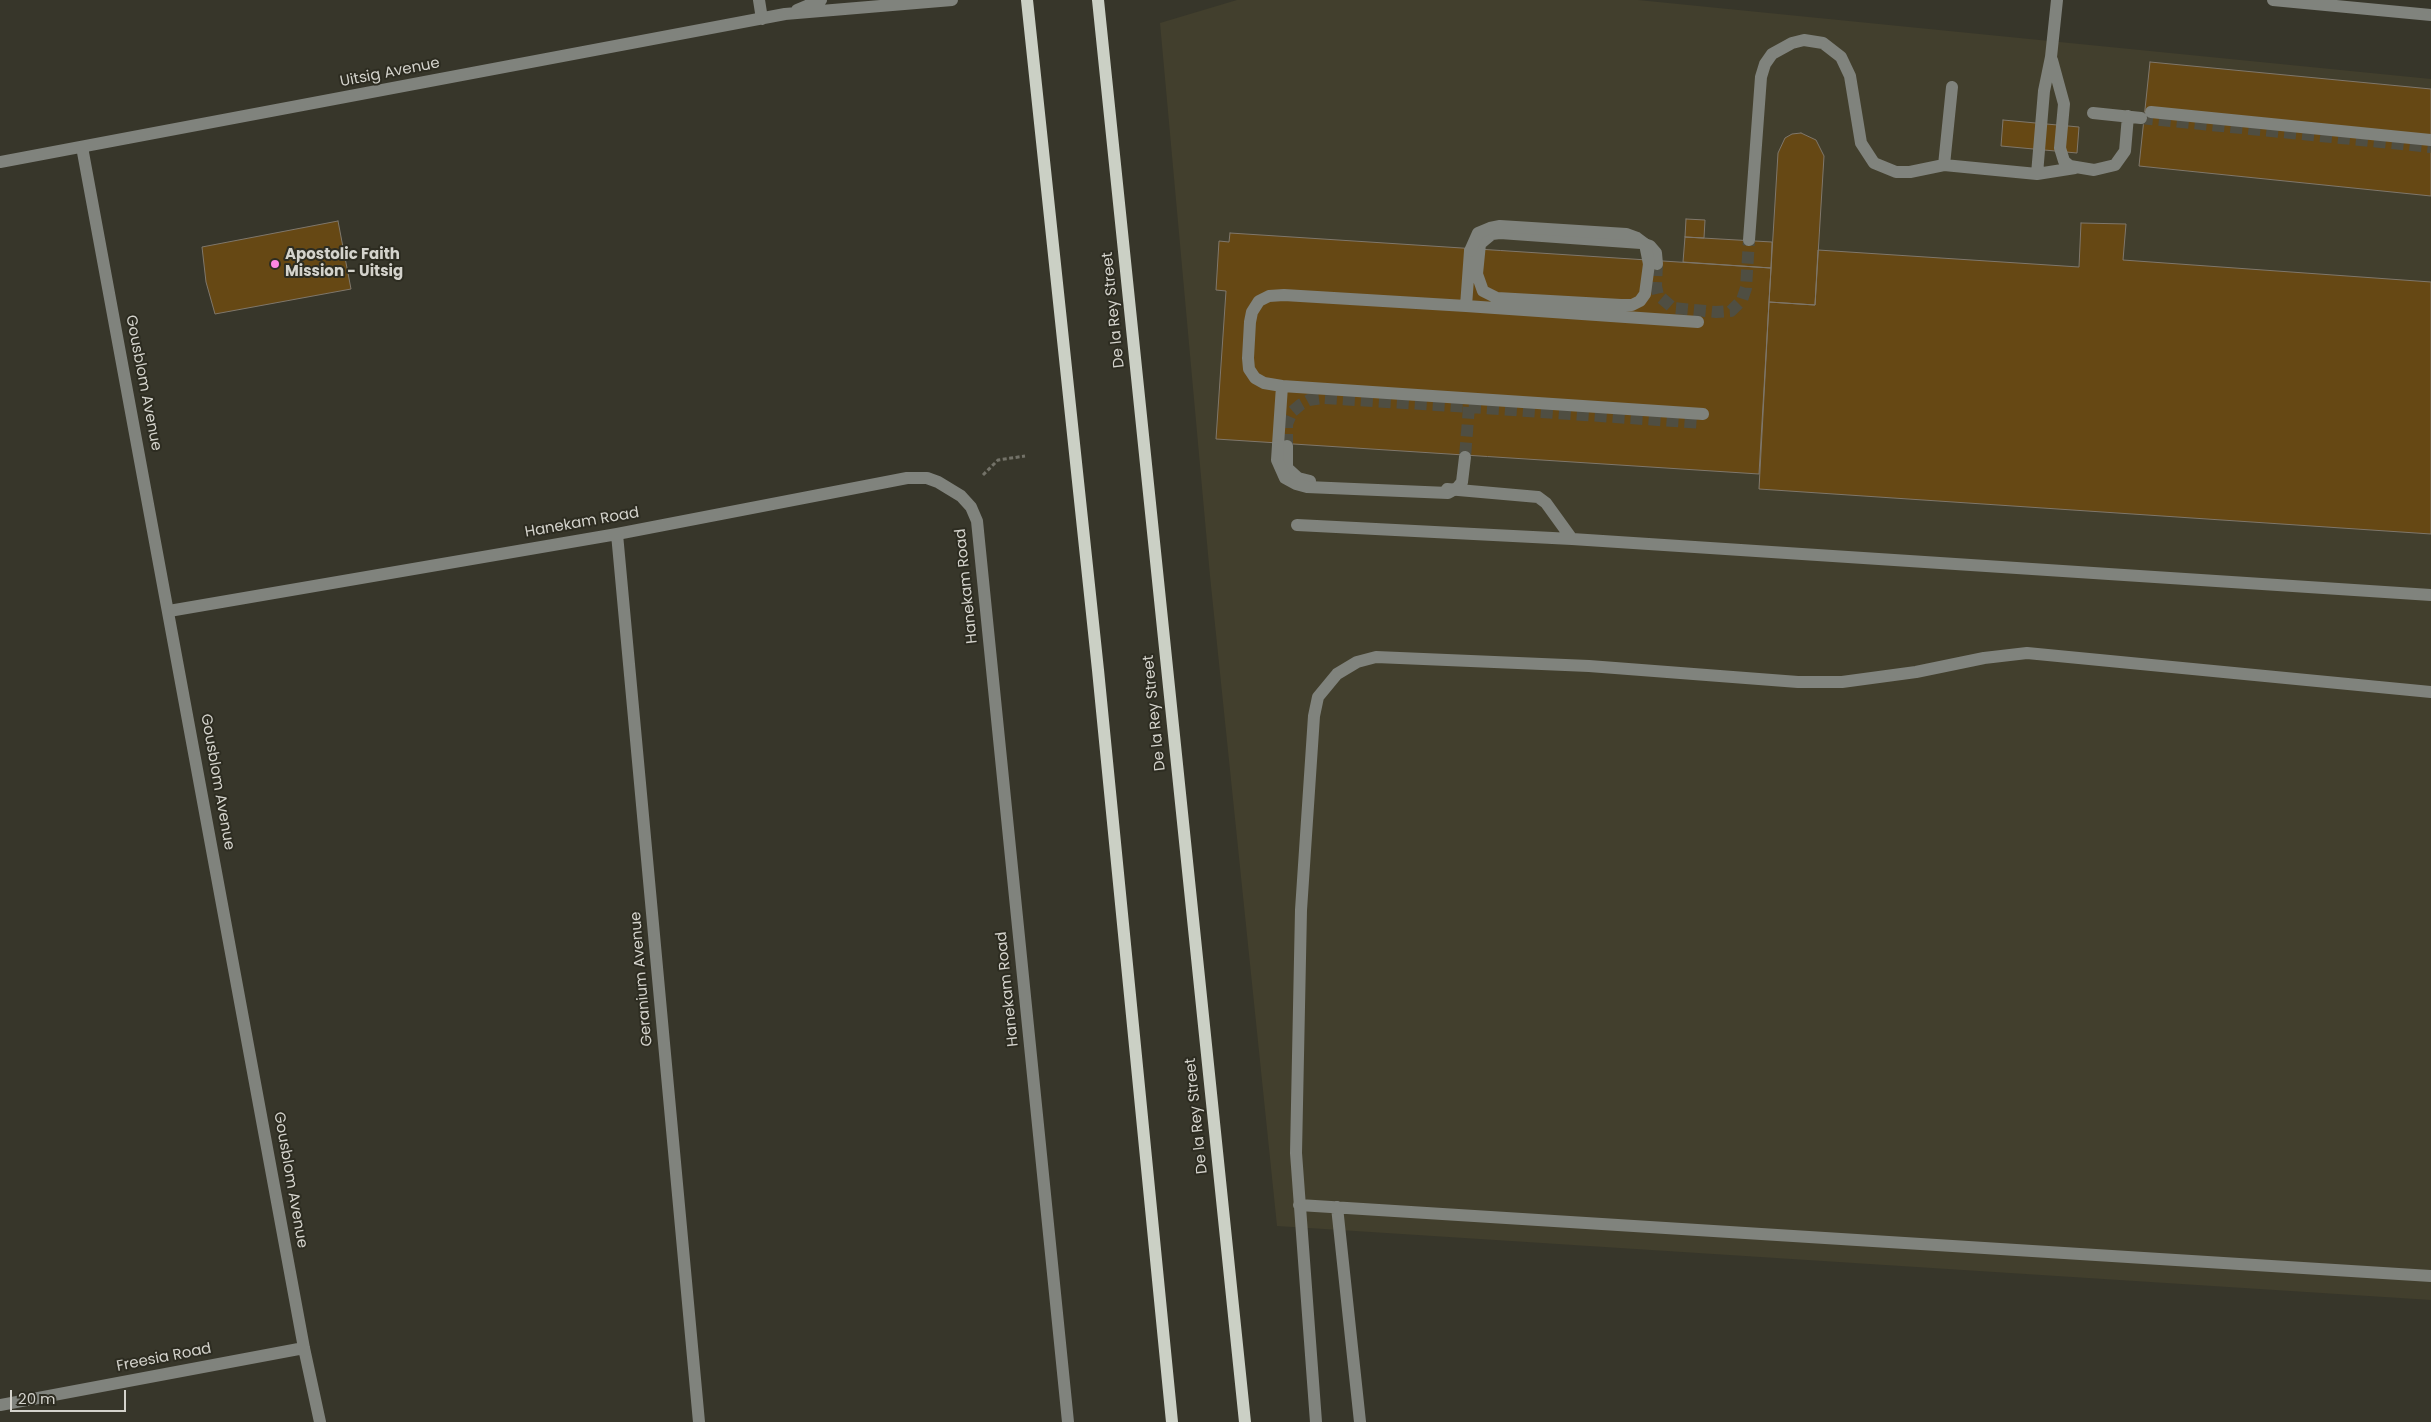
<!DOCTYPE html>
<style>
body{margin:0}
#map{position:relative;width:2431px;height:1422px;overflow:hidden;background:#37362a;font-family:Poppins,sans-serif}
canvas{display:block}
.scale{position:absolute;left:10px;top:1390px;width:116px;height:22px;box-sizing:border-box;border:2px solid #d4d3cc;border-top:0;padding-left:6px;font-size:15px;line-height:18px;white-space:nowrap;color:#d4d3cc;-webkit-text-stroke:4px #2d2c21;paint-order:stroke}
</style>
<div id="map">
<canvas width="2431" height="1422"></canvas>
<div class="scale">20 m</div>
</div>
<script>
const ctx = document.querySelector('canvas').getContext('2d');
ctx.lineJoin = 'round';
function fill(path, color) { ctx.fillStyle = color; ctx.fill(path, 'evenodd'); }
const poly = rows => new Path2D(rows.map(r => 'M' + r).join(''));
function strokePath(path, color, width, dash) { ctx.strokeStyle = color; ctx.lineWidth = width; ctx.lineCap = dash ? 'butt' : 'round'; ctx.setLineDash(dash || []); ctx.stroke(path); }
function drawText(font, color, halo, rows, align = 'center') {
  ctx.font = font + ' Poppins,sans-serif'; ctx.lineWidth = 4; ctx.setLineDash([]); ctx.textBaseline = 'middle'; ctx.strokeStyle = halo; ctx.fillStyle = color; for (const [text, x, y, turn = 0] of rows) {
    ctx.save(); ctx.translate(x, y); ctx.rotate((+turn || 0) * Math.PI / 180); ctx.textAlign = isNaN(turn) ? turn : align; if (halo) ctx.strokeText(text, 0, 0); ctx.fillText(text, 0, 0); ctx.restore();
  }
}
fill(poly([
 [1237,0,1638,0,2431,79,2431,1300,1277,1226,1210,576,1160,23]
]), '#423f2d');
const building = poly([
 [2150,62,2431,89,2431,196,2139,166,2150,62],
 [2003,120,2079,127,2077,153,2001,146,2003,120],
 [1801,133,1816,140,1824,156,1815,305,1769,302,1778,153,1785,138,1792,134,1801,133],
 [1686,219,1705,220,1704,238,1685,237,1686,219],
 [338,221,351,289,215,314,206,282,202,247,338,221],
 [2081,223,2126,224,2123,260,2431,282,2431,534,1759,489,1769,302,1815,305,1818,250,2079,267,2081,223],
 [1230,233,1771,268,1759,474,1216,439,1226,291,1216,290,1219,241,1229,242,1230,233],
 [1685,237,1772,242,1771,268,1683,262,1685,237]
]);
fill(building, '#664814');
strokePath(building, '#7f776b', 1);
strokePath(poly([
 [2141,118,2431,147],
 [1657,264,1656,286,1658,295,1673,308,1716,312,1731,311,1742,300,1746,288,1749,240],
 [1469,407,1702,423],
 [1287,446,1287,424,1292,412,1300,405,1309,400,1324,398,1469,407,1465,457]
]), '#4f4e42', 12, [12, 6]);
strokePath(poly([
 [983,475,998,460,1025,456]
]), '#737268', 3, [4, 2.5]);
strokePath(poly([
 [759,0,762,19],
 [2057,0,2051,57,2044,91,2037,174,2075,168],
 [2273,0,2431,15],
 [797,10,821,0],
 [2052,60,2064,104,2060,148,2064,161,2070,166,2094,170,2115,165,2125,151,2128,116],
 [2151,112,2431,140],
 [2093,113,2141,118],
 [82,147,304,1348,320,1422],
 [0,162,785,14,952,0],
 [1944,165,1952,87],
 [1749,240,1761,77,1765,64,1772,54,1792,43,1804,40,1823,43,1841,57,1850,76,1861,143,1874,163,1896,172,1910,172,1944,165,2037,174],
 [1649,264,1645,294,1640,301,1632,305,1621,305,1497,298,1483,291,1477,274,1480,244,1492,234,1500,233,1641,243,1650,246,1656,253,1657,264],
 [1466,306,1698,322],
 [1282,386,1703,414],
 [1278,445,1282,386,1264,383,1255,378,1249,369,1248,358,1250,322,1252,312,1259,301,1269,296,1284,295,1466,306,1470,251],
 [1287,446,1287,468,1298,478,1310,481],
 [1447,489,1538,497,1546,503,1572,539],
 [1297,525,1572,539,2431,595],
 [617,534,699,1422],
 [169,611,617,534,907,478,927,478,938,482,961,496,971,507,977,521,1068,1422],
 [1299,1205,2431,1276],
 [1337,1207,1360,1422],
 [0,1405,304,1348],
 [1316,1422,1296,1153,1301,910,1314,716,1318,697,1337,674,1357,662,1376,657,1589,666,1798,682,1842,682,1916,672,1984,658,2027,653,2431,692]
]), '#80837d', 12);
strokePath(poly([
 [1027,0,1098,670,1172,1422],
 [1098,0,1245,1422]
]), '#cbd0c5', 12);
strokePath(poly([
 [1470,251,1478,233,1490,228,1500,226,1626,234,1637,238,1645,244,1649,264],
 [1278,445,1277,460,1285,478,1296,484,1307,487,1448,493,1457,488,1462,482,1465,457]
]), '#80837d', 12);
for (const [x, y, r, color] of [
 [275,264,5,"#fd86e2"]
]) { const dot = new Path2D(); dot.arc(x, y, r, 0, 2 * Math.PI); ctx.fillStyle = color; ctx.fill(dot); strokePath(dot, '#2d2c21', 2); }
drawText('15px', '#d4d3cc', '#2d2c21', [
 ["Uitsig Avenue",390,73,-11],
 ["De la Rey Street",1114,310,-96],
 ["Gousblom Avenue",143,383,79],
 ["Hanekam Road",582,523,-10],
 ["Hanekam Road",967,586,-96],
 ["De la Rey Street",1155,713,-96],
 ["Gousblom Avenue",217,782,80],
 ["Geranium Avenue",642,979,-95],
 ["Hanekam Road",1008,989,-96],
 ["De la Rey Street",1197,1116,-96],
 ["Gousblom Avenue",290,1180,80],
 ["Freesia Road",164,1358,-11]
]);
drawText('bold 15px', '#d4d3cc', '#2d2c21', [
 ["Apostolic Faith",285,255],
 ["Mission - Uitsig",285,272]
], 'left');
</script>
